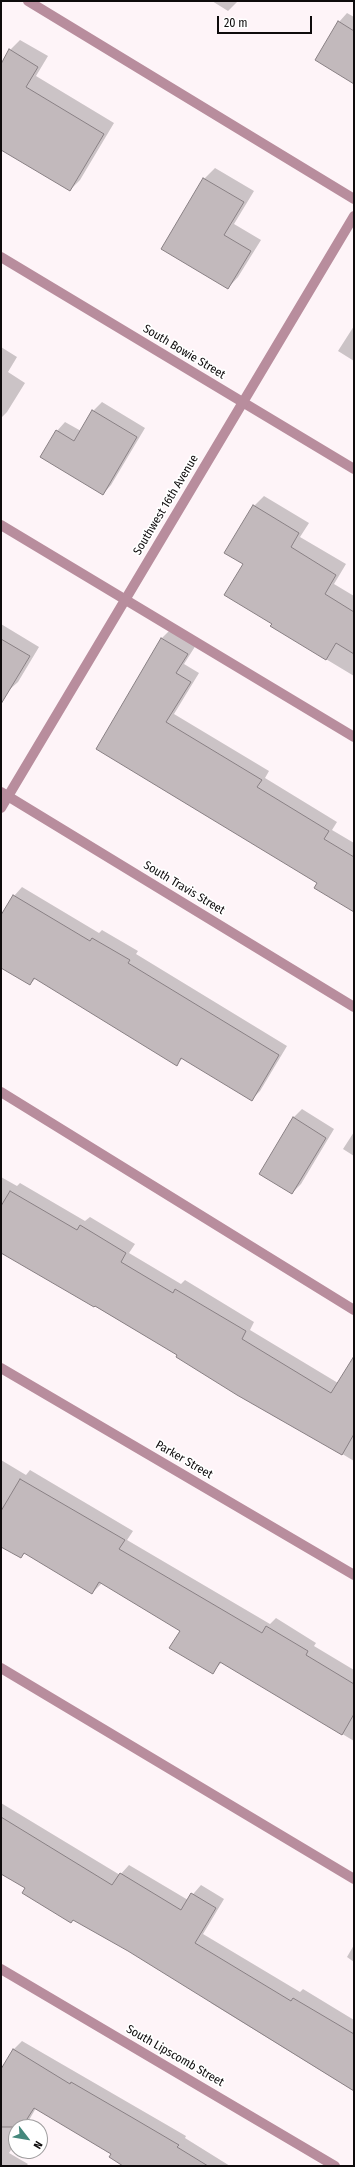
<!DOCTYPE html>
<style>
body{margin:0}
#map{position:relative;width:355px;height:2167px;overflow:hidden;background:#fef4f8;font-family:"Fira Sans Condensed",sans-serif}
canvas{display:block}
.frame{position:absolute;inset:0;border:2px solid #0e0b0c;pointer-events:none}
.north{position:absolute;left:8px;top:2119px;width:40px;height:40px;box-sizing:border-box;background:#fff;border:1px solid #9f9d9e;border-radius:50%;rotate:121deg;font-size:11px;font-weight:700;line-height:16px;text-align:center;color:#0e0b0c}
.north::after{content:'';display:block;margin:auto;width:14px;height:18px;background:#44887c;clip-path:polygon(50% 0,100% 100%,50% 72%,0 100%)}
.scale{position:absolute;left:217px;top:16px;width:95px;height:18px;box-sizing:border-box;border:2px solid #0e0b0c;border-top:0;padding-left:5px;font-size:12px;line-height:14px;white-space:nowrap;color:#0e0b0c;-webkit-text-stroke:3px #fff;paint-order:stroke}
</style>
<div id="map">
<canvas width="355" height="2167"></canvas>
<div class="frame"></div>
<div class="north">N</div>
<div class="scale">20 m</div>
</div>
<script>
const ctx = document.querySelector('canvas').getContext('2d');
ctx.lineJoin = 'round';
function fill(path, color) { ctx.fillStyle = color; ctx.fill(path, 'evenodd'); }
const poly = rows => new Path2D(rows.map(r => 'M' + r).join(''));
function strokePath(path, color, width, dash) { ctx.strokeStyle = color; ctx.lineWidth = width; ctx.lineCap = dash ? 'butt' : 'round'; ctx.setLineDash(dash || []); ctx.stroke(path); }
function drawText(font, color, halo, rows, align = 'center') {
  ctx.font = font + ' "Fira Sans Condensed",sans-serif'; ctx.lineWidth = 3.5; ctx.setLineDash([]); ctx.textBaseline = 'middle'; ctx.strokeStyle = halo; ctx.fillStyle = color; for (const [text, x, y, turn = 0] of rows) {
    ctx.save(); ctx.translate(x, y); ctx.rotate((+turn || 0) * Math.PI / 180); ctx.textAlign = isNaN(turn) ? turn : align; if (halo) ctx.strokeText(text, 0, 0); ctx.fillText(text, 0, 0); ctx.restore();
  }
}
fill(poly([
 [212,1,238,1,228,11],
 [347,13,354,17,354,82,339,22],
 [20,40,48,56,36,76,114,123,80,180,70,190,1,149,1,65,10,50],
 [215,168,254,191,234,224,261,240,238,277,228,288,204,179],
 [354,326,354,361,338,351],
 [1,347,17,357,8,372,25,383,7,412,1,418],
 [102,402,145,428,111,485,103,494,57,431,65,422,81,431,93,411],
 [264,496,309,523,300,537,346,564,334,584,354,596,354,676,271,626,273,623,244,564,254,506],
 [1,624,39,647,18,682,8,691,1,687],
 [170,630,196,645,184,664,199,673,174,714,269,771,265,778,337,822,332,830,354,843,354,911,318,883,97,749,162,638],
 [22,887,99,933,102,930,138,951,136,954,287,1046,260,1091,251,1100,183,1058,176,1065,36,978,30,984,1,967,1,917,14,896],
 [302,1109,334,1129,301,1184,292,1193,293,1118],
 [354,1132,354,1156,343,1149],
 [1,1177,17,1186,20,1183,85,1221,90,1217,135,1244,129,1253,181,1284,185,1280,254,1322,250,1330,338,1383,354,1372,354,1461,284,1419,282,1421,177,1356,178,1355,1,1251],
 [1,1460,26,1475,30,1470,133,1531,127,1540,270,1624,276,1618,316,1643,314,1646,354,1670,354,1741,222,1662,212,1672,181,1630,102,1583,92,1593,25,1553,21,1557,1,1545],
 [1,1803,120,1875,129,1865,188,1900,201,1885,224,1899,203,1934,300,1992,303,1989,354,2020,354,2091,211,2003,212,2001,1,1873],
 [354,1945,354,1962,347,1957],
 [22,2041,186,2136,185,2138,230,2166,125,2166,112,2154,36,2108,25,2127,16,2127,16,2142,9,2153,28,2164,26,2166,1,2166,1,2071,13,2050]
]), '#0003');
const building = poly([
 [338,21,354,31,354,84,315,60,338,21],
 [9,49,38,67,26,87,104,134,70,191,1,150,1,64,9,49],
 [203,178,244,202,224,235,251,251,228,289,161,249,203,178],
 [92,410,137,437,103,495,40,457,56,430,74,441,92,410],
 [253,505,299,533,291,547,336,575,325,594,354,612,354,654,336,643,326,660,270,626,272,624,224,595,243,564,224,553,253,505],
 [161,638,188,654,176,673,191,682,166,722,262,780,257,787,329,831,324,839,354,857,354,912,314,888,317,883,96,749,161,638],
 [1,639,30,656,1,704,1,639],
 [13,895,90,941,92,938,130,960,128,963,279,1055,252,1101,181,1058,177,1066,34,978,30,985,1,968,1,915,13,895],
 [293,1117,326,1138,292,1194,259,1174,293,1117],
 [10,1191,77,1230,80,1225,126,1253,121,1262,173,1293,175,1289,246,1331,242,1339,331,1393,354,1356,354,1434,342,1455,237,1395,176,1357,177,1355,95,1306,94,1307,1,1253,1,1206,10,1191],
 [20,1479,125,1540,119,1549,262,1633,266,1626,308,1651,306,1655,354,1684,354,1714,342,1735,220,1662,213,1674,169,1648,180,1631,99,1582,92,1594,24,1553,21,1558,1,1547,1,1511,20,1479],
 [1,1817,112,1885,120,1873,181,1910,191,1893,216,1908,195,1943,291,2001,293,1998,354,2034,354,2091,128,1951,73,1920,71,1923,22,1893,25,1888,1,1874,1,1817],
 [13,2049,70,2084,71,2082,133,2118,179,2145,177,2147,208,2166,123,2166,109,2157,111,2154,34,2108,22,2127,1,2127,1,2069,13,2049]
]);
fill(building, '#c2b9bc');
strokePath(building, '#898084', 1);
strokePath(poly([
 [28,1,354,199],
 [1,525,354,737],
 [1,1092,354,1310],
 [1,1668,354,1879]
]), '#b88d9d', 10);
strokePath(poly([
 [1,257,354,469],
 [1,792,354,1007],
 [1,1368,354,1575]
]), '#b88d9d', 10);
strokePath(poly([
 [1,808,354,216],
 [1,1969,335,2166]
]), '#b88d9d', 10);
drawText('12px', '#0e0b0c', '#fff', [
 ["South Bowie Street",184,352,31],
 ["Southwest 16th Avenue",166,505,-59],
 ["South Travis Street",184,888,31],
 ["Parker Street",184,1460,30],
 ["South Lipscomb Street",175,2056,30]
]);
</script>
